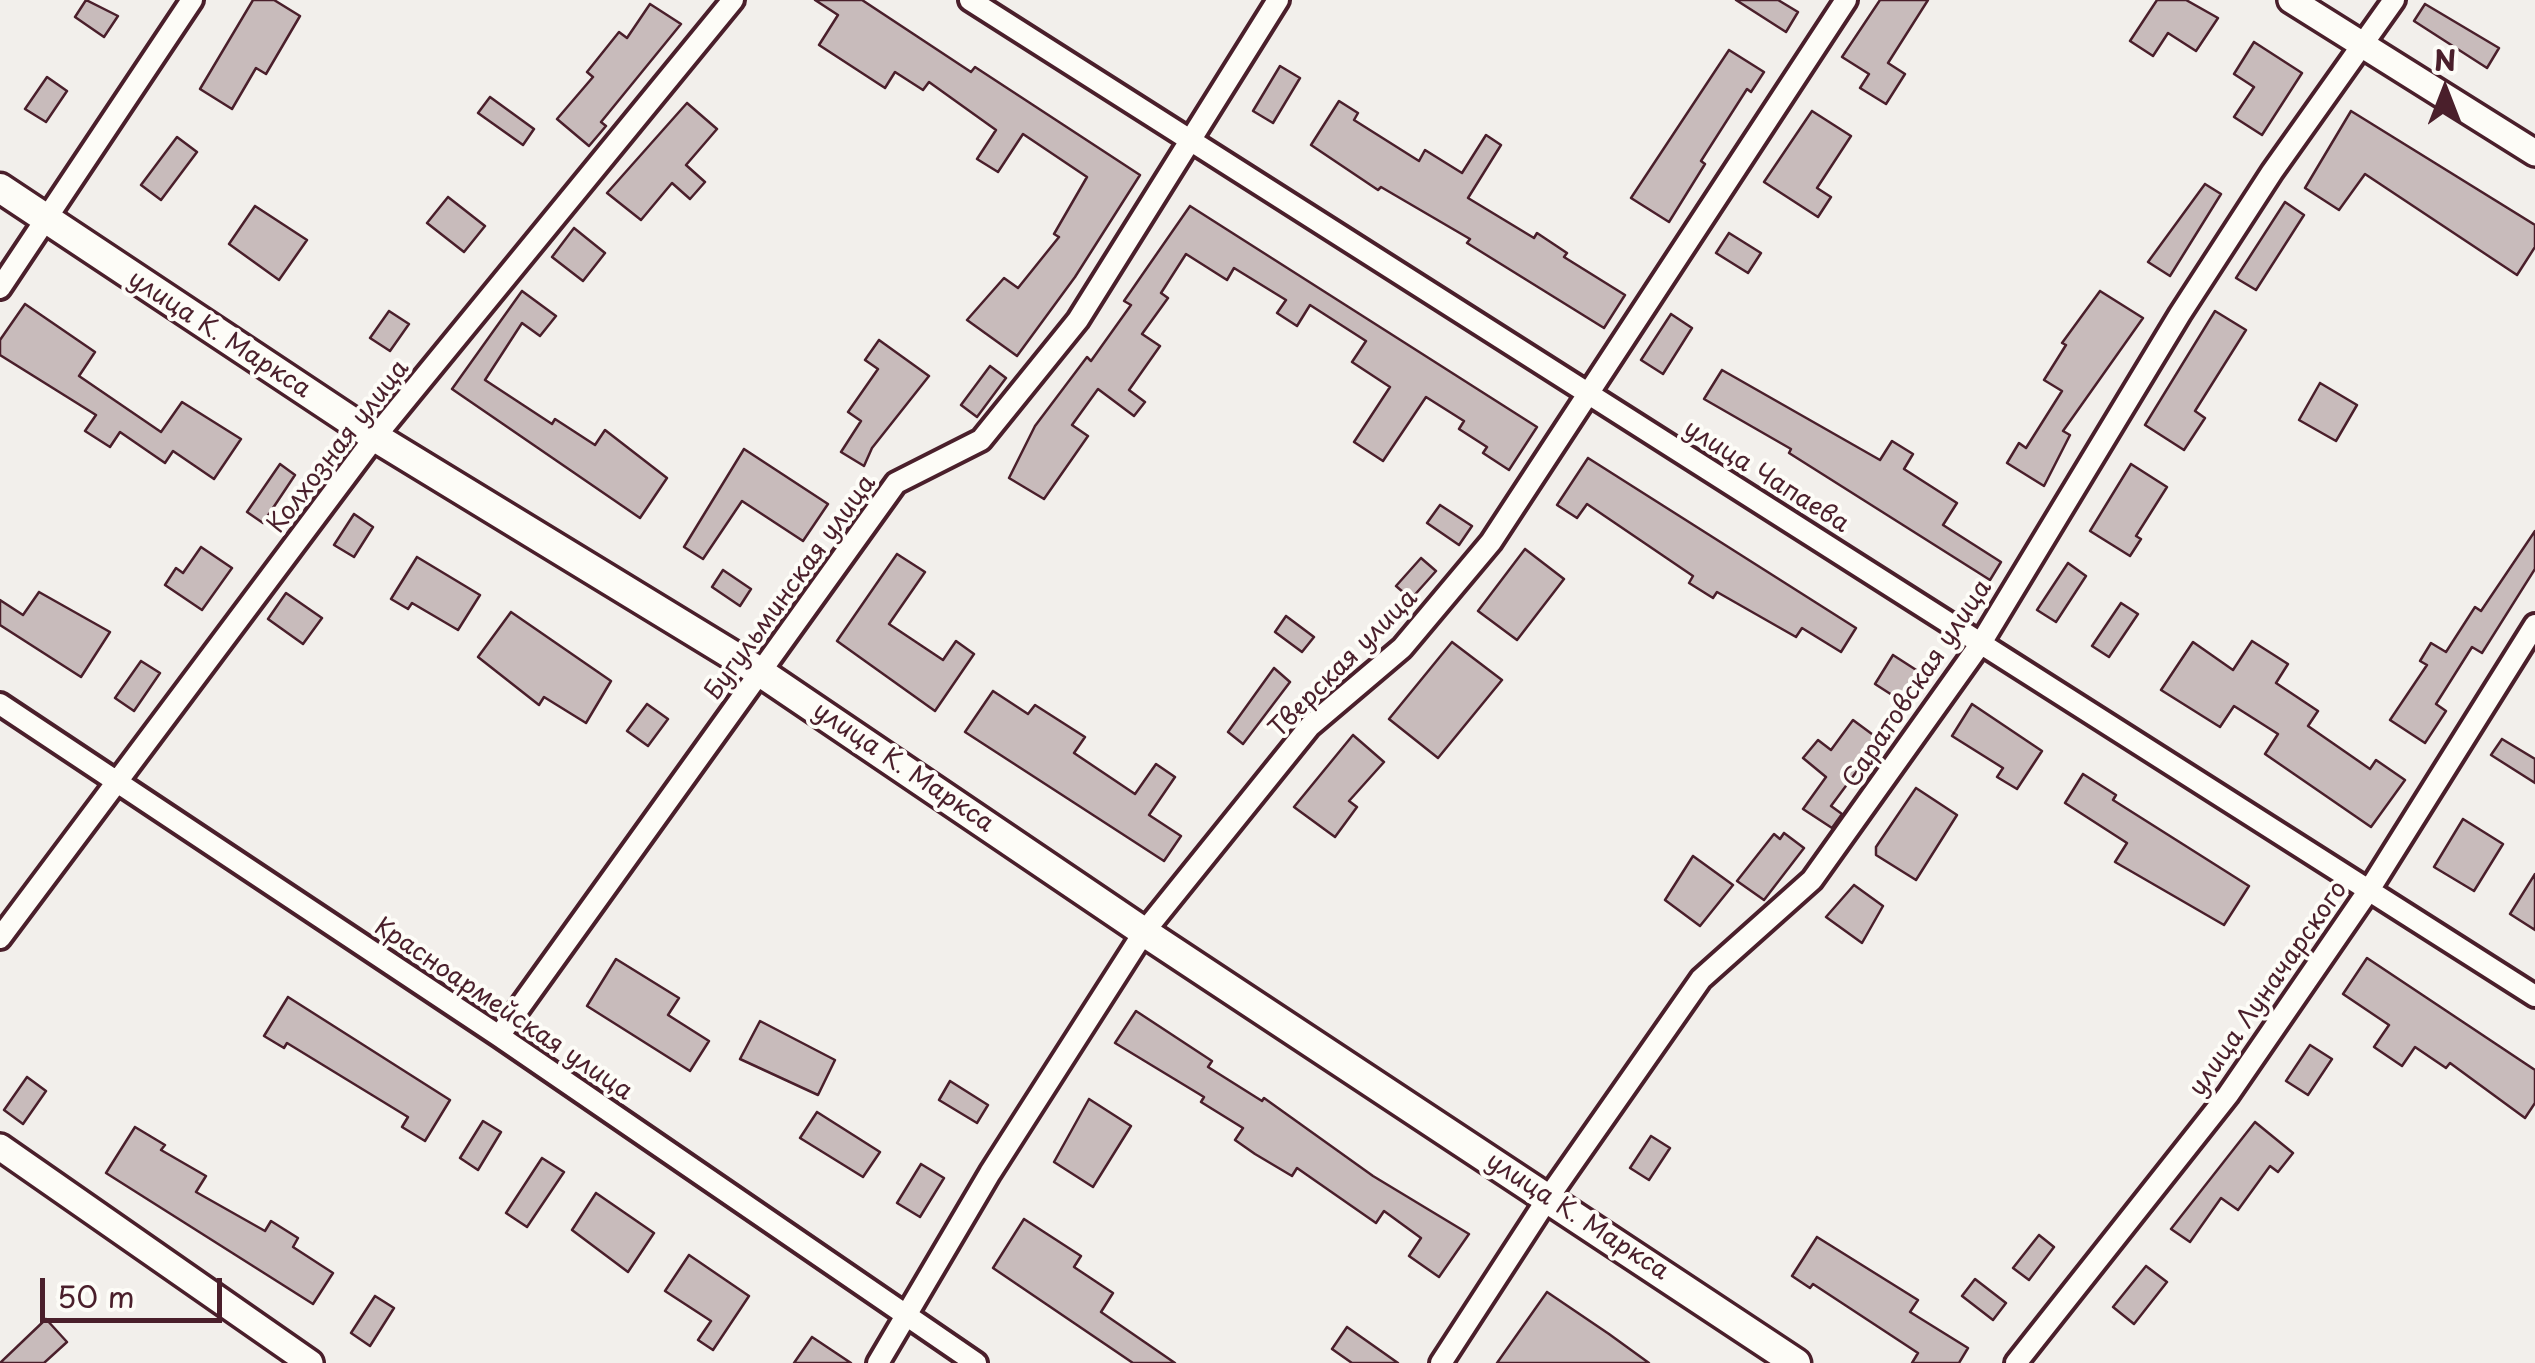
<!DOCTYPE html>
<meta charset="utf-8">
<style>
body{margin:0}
#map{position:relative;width:2535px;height:1363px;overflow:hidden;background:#f2efeb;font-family:"Playpen Sans",sans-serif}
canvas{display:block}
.north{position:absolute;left:2395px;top:40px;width:100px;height:100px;-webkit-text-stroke:8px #fdfcf7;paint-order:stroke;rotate:0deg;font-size:28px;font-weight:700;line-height:40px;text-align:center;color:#4a1f2b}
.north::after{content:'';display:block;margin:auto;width:35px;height:45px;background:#4a1f2b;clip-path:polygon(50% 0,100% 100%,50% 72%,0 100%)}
.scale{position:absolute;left:40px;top:1278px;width:182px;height:45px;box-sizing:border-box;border:5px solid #4a1f2b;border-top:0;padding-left:12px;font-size:30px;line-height:35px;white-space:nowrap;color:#4a1f2b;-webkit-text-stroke:8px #fdfcf7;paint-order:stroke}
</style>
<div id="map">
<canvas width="2535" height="1363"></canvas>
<div class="north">N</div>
<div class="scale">50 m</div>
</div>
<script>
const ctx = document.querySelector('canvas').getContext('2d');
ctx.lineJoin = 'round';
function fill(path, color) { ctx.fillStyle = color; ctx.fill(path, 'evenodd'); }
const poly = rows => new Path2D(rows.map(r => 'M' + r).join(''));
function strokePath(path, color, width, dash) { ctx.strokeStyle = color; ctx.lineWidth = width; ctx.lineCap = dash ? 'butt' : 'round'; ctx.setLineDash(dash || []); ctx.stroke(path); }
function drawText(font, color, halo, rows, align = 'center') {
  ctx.font = font + ' "Playpen Sans",sans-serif'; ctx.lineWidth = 8; ctx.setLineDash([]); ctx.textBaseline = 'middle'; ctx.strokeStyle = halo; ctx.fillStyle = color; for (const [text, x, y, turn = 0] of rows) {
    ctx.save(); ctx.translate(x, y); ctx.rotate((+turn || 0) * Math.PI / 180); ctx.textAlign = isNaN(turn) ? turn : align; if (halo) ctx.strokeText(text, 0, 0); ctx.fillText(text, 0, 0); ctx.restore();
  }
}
const building = poly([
 [86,0,118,16,104,37,75,17,86,0],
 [253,0,274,0,300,16,266,74,256,68,232,109,200,89,253,0],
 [815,0,862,0,971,72,975,67,1140,175,1075,277,1017,356,967,320,1004,278,1018,288,1059,237,1054,234,1087,177,1023,134,998,172,977,159,996,130,929,82,923,90,895,72,885,88,819,45,838,15,815,0],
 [1736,0,1778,0,1798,12,1786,32,1736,0],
 [1880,0,1928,0,1888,63,1905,74,1886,104,1860,88,1869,74,1842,57,1880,0],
 [2157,0,2186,0,2218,18,2196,51,2168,33,2153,56,2130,41,2157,0],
 [650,4,681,24,601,122,606,126,589,146,557,119,593,77,587,72,619,32,627,38,650,4],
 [2425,4,2499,48,2487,68,2414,21,2425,4],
 [2254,42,2302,73,2262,135,2234,117,2254,87,2234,74,2254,42],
 [1729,50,1764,72,1751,92,1747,89,1701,161,1705,164,1669,222,1631,198,1729,50],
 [1280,66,1300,78,1273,123,1253,111,1280,66],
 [47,77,67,91,46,122,25,109,47,77],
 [490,97,534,129,523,145,478,113,490,97],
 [1339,101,1358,113,1354,120,1419,161,1425,150,1462,173,1486,135,1501,145,1468,198,1534,238,1537,233,1567,253,1564,257,1625,295,1604,328,1467,243,1470,239,1381,187,1378,190,1311,145,1339,101],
 [687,103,717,129,686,165,705,182,690,199,672,183,641,220,607,193,687,103],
 [1812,111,1851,136,1817,188,1831,197,1818,217,1764,182,1812,111],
 [2351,111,2535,225,2535,247,2517,275,2365,174,2339,210,2305,188,2351,111],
 [177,137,197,152,161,200,141,185,177,137],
 [2205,184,2221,194,2170,276,2148,262,2205,184],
 [448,197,485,226,464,252,427,223,448,197],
 [2285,202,2304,215,2256,290,2236,278,2285,202],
 [255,206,307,240,279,280,229,244,255,206],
 [1190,206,1537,427,1509,470,1483,453,1487,447,1459,429,1464,421,1426,397,1383,461,1354,442,1390,387,1352,362,1366,341,1310,305,1297,326,1277,313,1286,300,1234,268,1227,280,1186,254,1161,293,1168,298,1142,334,1160,346,1129,390,1145,402,1134,416,1098,389,1072,425,1088,436,1044,499,1009,478,1035,426,1087,357,1091,361,1131,305,1124,301,1190,206],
 [574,228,605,253,583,281,552,257,574,228],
 [1729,233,1761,253,1748,273,1716,253,1729,233],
 [522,291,556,316,540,336,522,323,485,380,552,424,555,419,595,445,605,430,667,478,640,518,452,389,522,291],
 [2100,291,2143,318,2063,431,2070,435,2044,486,2007,463,2019,443,2026,448,2062,391,2044,380,2066,345,2062,343,2100,291],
 [25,304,95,352,79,376,161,432,182,402,241,439,214,479,173,451,165,463,120,432,110,447,85,431,96,415,0,355,0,340,25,304],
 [389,311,409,324,390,351,370,338,389,311],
 [2215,311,2246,330,2195,411,2205,418,2184,450,2145,425,2215,311],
 [1671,314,1692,328,1663,374,1641,360,1671,314],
 [879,340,929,376,872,448,864,466,841,452,861,421,848,412,878,369,865,360,879,340],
 [990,366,1006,378,977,417,961,405,990,366],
 [1722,370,1880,460,1892,441,1913,454,1904,469,1957,503,1943,525,2001,562,1990,580,1789,453,1791,449,1704,399,1722,370],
 [2320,383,2357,405,2336,441,2299,420,2320,383],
 [744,449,828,504,803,541,742,501,703,559,684,547,744,449],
 [1588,458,1856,628,1841,652,1802,628,1796,637,1717,592,1713,598,1689,583,1693,576,1587,504,1577,518,1557,505,1588,458],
 [280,464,295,475,263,523,247,512,280,464],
 [2131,464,2167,487,2136,536,2141,539,2130,556,2090,531,2131,464],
 [1440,505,1472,526,1459,545,1427,523,1440,505],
 [354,514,373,527,354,557,334,545,354,514],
 [2535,531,2535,569,2482,653,2472,647,2436,704,2446,711,2425,743,2390,720,2427,665,2420,661,2431,643,2446,652,2475,607,2481,611,2535,531],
 [201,547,232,568,202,610,165,585,176,568,183,573,201,547],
 [1525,549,1564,579,1517,640,1478,611,1525,549],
 [897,554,925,572,889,624,943,660,956,641,974,654,935,711,837,641,897,554],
 [417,557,480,595,458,630,412,603,408,609,391,599,417,557],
 [1421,558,1436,571,1411,599,1396,586,1421,558],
 [2068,563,2086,576,2056,622,2037,610,2068,563],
 [723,570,751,589,740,606,712,587,723,570],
 [39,592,110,632,81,677,0,625,0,600,23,615,39,592],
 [286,593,322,618,303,644,268,619,286,593],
 [2121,603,2138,614,2109,657,2092,646,2121,603],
 [511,612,611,681,586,723,544,697,539,705,478,657,511,612],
 [1286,616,1314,637,1302,652,1275,632,1286,616],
 [2252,641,2288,664,2276,683,2318,711,2308,726,2370,769,2376,760,2405,780,2371,827,2265,754,2278,734,2234,706,2220,727,2161,690,2193,642,2233,670,2252,641],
 [1452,642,1502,680,1438,758,1389,719,1452,642],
 [1893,655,1924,675,1906,704,1875,684,1893,655],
 [141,661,160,673,134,711,115,698,141,661],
 [1274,668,1290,682,1243,744,1228,732,1274,668],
 [993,691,1028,714,1035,705,1085,737,1074,753,1135,794,1156,764,1175,777,1149,815,1181,836,1164,861,965,732,993,691],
 [647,704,668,719,648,746,627,731,647,704],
 [1972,704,2042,751,2017,789,1997,777,2003,768,1952,736,1972,704],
 [1853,720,1880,740,1831,806,1842,814,1832,828,1803,809,1826,777,1803,758,1818,740,1831,750,1853,720],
 [1353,735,1384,762,1349,801,1357,807,1335,837,1294,807,1353,735],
 [2502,739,2535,759,2535,783,2491,755,2502,739],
 [2083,774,2116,795,2113,800,2249,886,2224,925,2115,862,2127,843,2065,803,2083,774],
 [1916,788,1957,815,1916,880,1876,855,1876,847,1916,788],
 [2463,819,2503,844,2474,891,2434,867,2463,819],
 [1784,833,1804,848,1764,900,1737,881,1774,834,1780,839,1784,833],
 [1693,856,1733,885,1700,926,1665,900,1693,856],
 [2535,874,2535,930,2510,914,2535,874],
 [1854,885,1883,906,1862,943,1826,917,1854,885],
 [2367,958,2535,1070,2535,1103,2525,1118,2450,1063,2446,1068,2415,1047,2402,1066,2374,1047,2389,1025,2343,994,2367,958],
 [616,959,679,998,668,1015,709,1041,690,1071,587,1006,616,959],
 [288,997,450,1100,425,1141,402,1127,408,1117,287,1043,284,1048,264,1036,288,997],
 [1136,1011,1212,1061,1208,1067,1262,1101,1264,1098,1373,1176,1469,1234,1439,1277,1409,1256,1421,1238,1384,1211,1376,1223,1297,1168,1292,1176,1255,1154,1235,1140,1243,1128,1201,1102,1204,1097,1115,1043,1136,1011],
 [760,1021,835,1060,818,1095,740,1059,760,1021],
 [2310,1045,2332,1059,2308,1095,2286,1081,2310,1045],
 [27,1077,46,1091,23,1124,4,1110,27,1077],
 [950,1081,988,1105,977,1123,939,1100,950,1081],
 [1089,1099,1131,1126,1093,1187,1054,1162,1089,1099],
 [817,1112,880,1152,863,1177,800,1138,817,1112],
 [483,1121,501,1132,478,1170,460,1158,483,1121],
 [2255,1122,2293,1153,2278,1172,2270,1166,2238,1210,2221,1198,2190,1242,2171,1229,2255,1122],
 [135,1127,165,1145,161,1150,206,1176,196,1192,265,1231,271,1221,298,1238,293,1247,333,1273,313,1304,106,1173,135,1127],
 [1651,1136,1670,1148,1649,1180,1630,1168,1651,1136],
 [542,1158,564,1172,527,1227,506,1213,542,1158],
 [921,1164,944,1178,920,1217,897,1203,921,1164],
 [596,1193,654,1233,628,1272,572,1230,596,1193],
 [1024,1219,1081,1256,1074,1267,1113,1293,1101,1312,1175,1363,1133,1363,993,1268,1024,1219],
 [2039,1235,2054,1247,2029,1280,2013,1268,2039,1235],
 [1817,1237,1918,1300,1910,1312,1968,1348,1959,1363,1912,1363,1918,1353,1813,1284,1810,1288,1792,1276,1817,1237],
 [689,1255,749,1296,713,1350,698,1340,711,1321,665,1291,689,1255],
 [2146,1266,2167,1282,2134,1324,2113,1307,2146,1266],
 [1975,1279,2006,1303,1993,1320,1962,1296,1975,1279],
 [1547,1292,1609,1334,1649,1363,1497,1363,1547,1292],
 [375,1296,394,1308,370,1346,351,1333,375,1296],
 [46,1319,67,1342,44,1363,0,1363,46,1319],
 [1347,1327,1398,1363,1352,1363,1332,1349,1347,1327],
 [812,1337,851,1363,794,1363,812,1337]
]);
fill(building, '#c8bbbb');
strokePath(building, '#4a1f2b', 2.5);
const minor = poly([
 [970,0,2535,996],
 [0,288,192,0],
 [0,704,499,1036,976,1363],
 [0,938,375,437,733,0],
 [499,1036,896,483,981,440,1078,320,1278,0],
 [878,1363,990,1173,1144,932,1310,726,1402,648,1491,542,1846,0],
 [1441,1363,1548,1198,1701,979,1812,880,1981,643,2180,314,2272,172,2394,0],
 [2016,1363,2228,1095,2371,887,2535,625]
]);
const tertiary = poly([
 [2291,0,2535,153],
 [0,1147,310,1363]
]);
const secondary = poly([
 [0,188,375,437,760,672,1144,932,1796,1363]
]);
strokePath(minor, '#4a1f2b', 28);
strokePath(tertiary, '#4a1f2b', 32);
strokePath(secondary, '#4a1f2b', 35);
strokePath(minor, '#fdfcf7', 20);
strokePath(tertiary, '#fdfcf7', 25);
strokePath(secondary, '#fdfcf7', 28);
drawText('25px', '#4a1f2b', '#fdfcf7', [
 ["улица К. Маркса",219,335,33],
 ["Колхозная улица",339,447,-52],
 ["улица Чапаева",1766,477,32],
 ["Бугульминская улица",791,588,-54],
 ["Тверская улица",1344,664,-45],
 ["Саратовская улица",1918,684,-56],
 ["улица К. Маркса",903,768,34],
 ["улица Луначарского",2269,989,-55],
 ["Красноармейская улица",503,1010,34],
 ["улица К. Маркса",1577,1217,33]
]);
</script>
